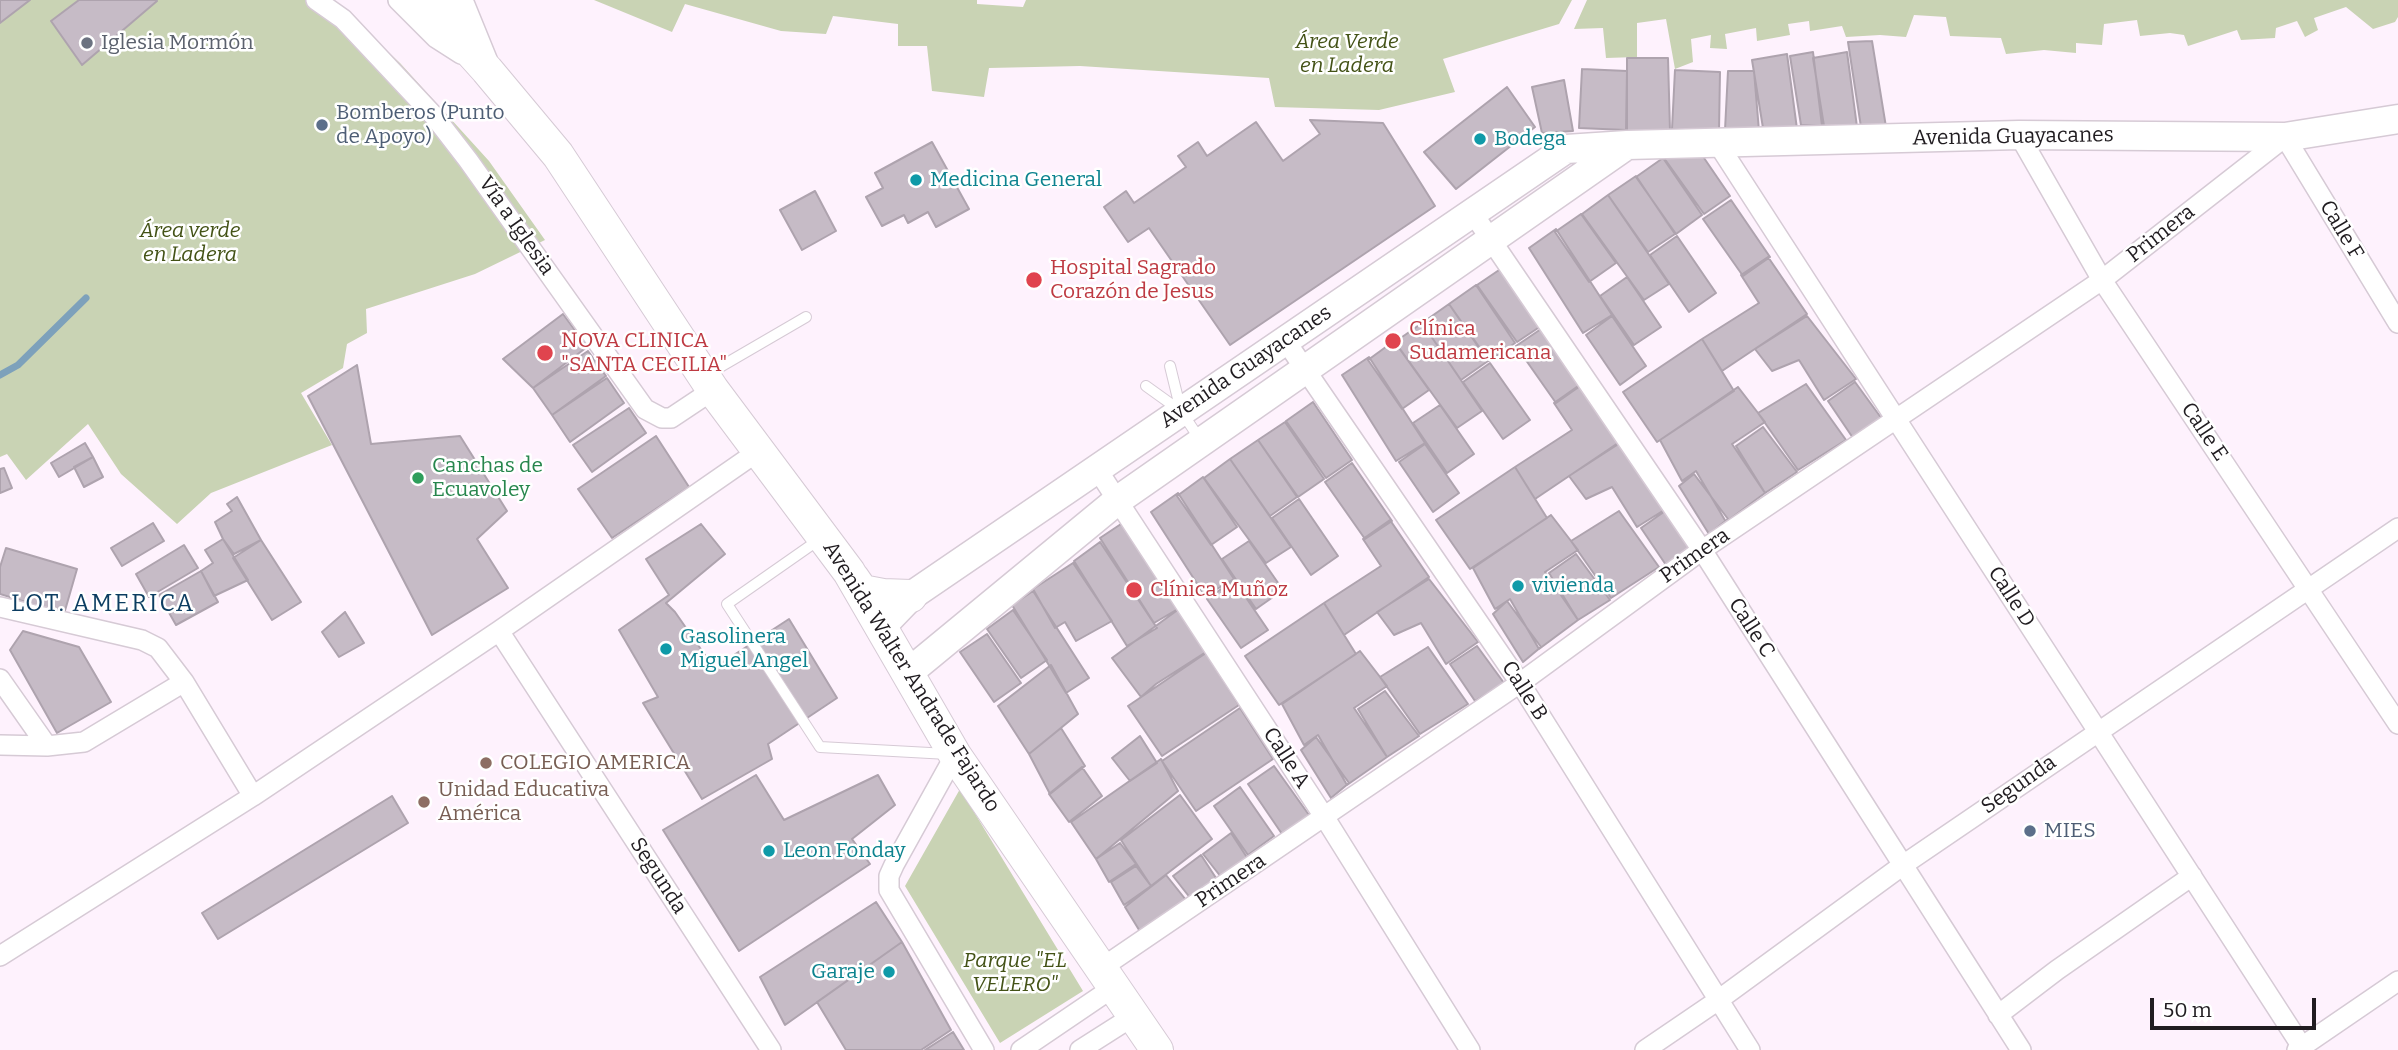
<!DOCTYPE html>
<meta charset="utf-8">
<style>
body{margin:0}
#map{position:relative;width:2398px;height:1050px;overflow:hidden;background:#fef2fd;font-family:Bitter,serif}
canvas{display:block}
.scale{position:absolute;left:2150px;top:998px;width:166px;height:32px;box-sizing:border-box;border:4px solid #201c20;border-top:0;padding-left:9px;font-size:21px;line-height:24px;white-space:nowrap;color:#201c20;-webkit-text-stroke:5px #fff;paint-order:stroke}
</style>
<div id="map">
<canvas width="2398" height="1050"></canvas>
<div class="scale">50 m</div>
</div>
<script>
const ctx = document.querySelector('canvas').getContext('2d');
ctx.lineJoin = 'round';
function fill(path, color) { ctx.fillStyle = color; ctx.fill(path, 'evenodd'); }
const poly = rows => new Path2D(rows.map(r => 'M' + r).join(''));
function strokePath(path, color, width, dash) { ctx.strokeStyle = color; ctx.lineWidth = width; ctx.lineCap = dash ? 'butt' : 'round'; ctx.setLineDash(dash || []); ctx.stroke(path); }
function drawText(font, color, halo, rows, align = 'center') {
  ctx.font = font + ' Bitter,serif'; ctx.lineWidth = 5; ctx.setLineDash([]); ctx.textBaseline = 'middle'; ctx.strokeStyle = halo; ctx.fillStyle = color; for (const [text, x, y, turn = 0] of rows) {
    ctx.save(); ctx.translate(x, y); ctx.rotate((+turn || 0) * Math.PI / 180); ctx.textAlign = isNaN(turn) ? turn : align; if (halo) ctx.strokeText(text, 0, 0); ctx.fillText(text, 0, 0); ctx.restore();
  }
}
fill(poly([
 [0,0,333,0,400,63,489,161,545,240,475,274,366,309,367,333,347,344,343,368,301,393,332,445,211,493,177,524,121,474,88,424,26,480,7,454,0,457],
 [594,0,977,0,977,4,1023,7,1026,0,1572,0,1559,24,1443,59,1455,92,1379,110,1275,107,1269,78,1080,66,989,68,984,97,932,91,927,46,898,46,898,24,833,16,826,34,781,31,685,4,672,32],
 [1587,0,2398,0,2398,17,2395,22,2373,29,2346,7,2314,18,2318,30,2305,37,2297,21,2276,28,2275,38,2241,40,2237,30,2188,46,2184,35,2170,33,2140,36,2137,20,2104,24,2102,45,2076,43,2076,53,2044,50,2006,54,2001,38,1950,36,1946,17,1914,15,1906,37,1880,35,1846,37,1842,26,1810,31,1809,21,1788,24,1790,35,1757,41,1756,28,1725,34,1727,49,1710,48,1711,35,1691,39,1693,62,1675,69,1666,19,1637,23,1637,57,1606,58,1603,28,1574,29],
 [960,789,1083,991,1000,1043,905,886]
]), '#c9d3b4');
strokePath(poly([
 [0,375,18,365,86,298]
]), '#7da1bb', 7);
const building = poly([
 [0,0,30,0,0,23,0,0],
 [79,0,156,0,157,1,82,65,51,21,79,0],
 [1872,41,1886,127,1861,127,1848,42,1872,41],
 [1813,52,1822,126,1801,125,1790,56,1813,52],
 [1847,52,1857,127,1824,126,1813,58,1847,52],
 [1787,54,1797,129,1763,128,1752,60,1787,54],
 [1627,58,1668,58,1670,131,1627,131,1627,58],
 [1582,69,1627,71,1626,130,1579,128,1582,69],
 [1675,70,1720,72,1719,131,1672,129,1675,70],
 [1728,71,1754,71,1759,131,1725,130,1728,71],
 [1564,80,1573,131,1542,133,1532,87,1564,80],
 [1507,87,1535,127,1456,189,1424,152,1507,87],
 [1310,120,1383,123,1435,206,1230,345,1149,228,1128,242,1104,207,1126,191,1134,203,1186,167,1178,156,1198,142,1207,156,1256,122,1283,161,1320,134,1310,120],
 [1691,139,1730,196,1704,214,1664,158,1691,139],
 [932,142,969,209,936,227,928,212,908,223,904,215,882,226,866,197,883,188,875,173,932,142],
 [1663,158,1702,215,1676,234,1636,177,1663,158],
 [1636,176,1675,234,1648,252,1608,195,1636,176],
 [815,191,836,231,802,250,780,210,815,191],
 [1608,195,1669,284,1644,300,1582,214,1608,195],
 [1731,200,1770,257,1743,276,1703,219,1731,200],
 [1581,214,1616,263,1589,282,1555,232,1581,214],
 [1556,229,1612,315,1583,333,1529,248,1556,229],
 [1677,236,1716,293,1689,312,1650,255,1677,236],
 [1768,257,1807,314,1722,371,1702,339,1759,303,1741,275,1768,257],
 [1505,266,1544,324,1517,342,1477,285,1505,266],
 [1627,277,1661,327,1634,345,1600,296,1627,277],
 [1476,285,1515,343,1489,361,1449,304,1476,285],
 [1449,304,1488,361,1461,380,1422,323,1449,304],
 [563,314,587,347,533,388,503,359,563,314],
 [1612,316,1646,366,1620,385,1586,335,1612,316],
 [1807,316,1856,379,1824,400,1799,360,1772,371,1755,349,1807,316],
 [1422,323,1482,411,1457,428,1395,342,1422,323],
 [1544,327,1583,384,1556,403,1516,346,1544,327],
 [1702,339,1734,391,1657,442,1623,392,1702,339],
 [1394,341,1429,390,1402,409,1368,360,1394,341],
 [588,351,606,376,552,415,533,388,588,351],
 [1369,357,1425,443,1396,461,1342,375,1369,357],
 [1490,363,1530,420,1503,439,1463,382,1490,363],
 [357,365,371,444,460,436,507,511,477,539,508,588,432,635,308,396,357,365],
 [607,378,624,403,570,442,552,415,607,378],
 [1855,382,1882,419,1853,438,1828,401,1855,382],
 [1581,384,1621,441,1535,499,1515,467,1572,430,1554,403,1581,384],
 [1806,384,1846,440,1798,470,1758,413,1806,384],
 [1738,387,1765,422,1732,444,1765,493,1726,522,1696,471,1682,481,1660,440,1738,387],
 [1313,402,1352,460,1326,478,1286,421,1313,402],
 [1440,405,1474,454,1447,473,1413,423,1440,405],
 [629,408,646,433,592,472,573,445,629,408],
 [1285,422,1324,479,1298,497,1258,440,1285,422],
 [1763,427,1797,472,1765,493,1736,446,1763,427],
 [656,436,689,487,612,538,578,489,656,436],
 [1258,440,1297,497,1270,516,1230,459,1258,440],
 [85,443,93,457,59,477,51,463,85,443],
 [1620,443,1669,507,1637,527,1612,487,1586,499,1569,476,1620,443],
 [1425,444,1459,493,1433,512,1399,462,1425,444],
 [93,457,103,477,84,487,74,467,93,457],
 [1230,459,1291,547,1266,563,1204,478,1230,459],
 [1352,463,1392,521,1365,539,1325,482,1352,463],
 [1515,467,1547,518,1470,569,1436,520,1515,467],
 [4,468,12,488,0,493,0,469,4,468],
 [1694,474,1728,519,1709,534,1679,486,1694,474],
 [1203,477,1237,527,1211,545,1177,496,1203,477],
 [1178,493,1234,579,1205,596,1151,512,1178,493],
 [237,497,261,540,234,554,223,539,215,522,232,511,227,504,237,497],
 [1299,499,1338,556,1311,575,1272,518,1299,499],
 [1668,509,1695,546,1666,565,1641,528,1668,509],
 [1619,511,1659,567,1611,598,1571,541,1619,511],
 [1551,515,1578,550,1545,572,1578,620,1539,649,1510,599,1495,609,1473,568,1551,515],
 [1127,520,1183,606,1154,623,1100,538,1127,520],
 [1390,520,1429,577,1344,635,1324,603,1381,566,1363,539,1390,520],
 [153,523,164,541,122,566,111,548,153,523],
 [701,524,725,554,666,603,675,612,714,668,789,619,837,698,768,744,772,759,702,799,643,703,658,697,619,630,669,595,646,559,701,524],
 [223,539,248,580,214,596,201,571,213,563,205,550,223,539],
 [261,540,301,602,272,620,233,558,261,540],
 [1249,541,1283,590,1256,609,1222,559,1249,541],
 [1100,542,1157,628,1127,646,1074,561,1100,542],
 [184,545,198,568,149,597,136,574,184,545],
 [6,548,77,569,64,614,0,594,0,567,6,548],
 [1576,554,1610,600,1578,620,1549,573,1576,554],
 [1073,563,1112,621,1076,641,1065,622,1055,628,1033,589,1073,563],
 [201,571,218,602,176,625,159,595,201,571],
 [1429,579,1478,642,1446,664,1421,623,1394,635,1377,612,1429,579],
 [1234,580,1268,630,1241,648,1207,599,1234,580],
 [1033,591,1089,678,1066,693,1012,605,1033,591],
 [1507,601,1541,647,1523,662,1493,614,1507,601],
 [1324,603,1356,654,1279,705,1245,656,1324,603],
 [1183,606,1206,652,1156,684,1141,697,1112,658,1183,606],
 [1013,610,1047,660,1021,678,987,629,1013,610],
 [345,612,364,643,339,657,322,632,345,612],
 [23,631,79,647,111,702,57,733,10,650,23,631],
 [987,634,1021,683,994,702,960,652,987,634],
 [1477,646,1504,683,1475,701,1450,664,1477,646],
 [1428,647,1468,704,1420,734,1380,677,1428,647],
 [1360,651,1387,686,1354,708,1387,757,1347,785,1318,735,1304,745,1282,704,1360,651],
 [1206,653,1239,705,1162,756,1128,706,1206,653],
 [1051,665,1078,714,1029,754,998,706,1051,665],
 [1385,691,1419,736,1387,757,1358,709,1385,691],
 [1240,708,1273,759,1196,811,1162,761,1240,708],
 [1061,728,1085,766,1050,794,1029,754,1061,728],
 [1140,736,1157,763,1130,781,1112,758,1140,736],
 [1316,737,1349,783,1331,798,1301,750,1316,737],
 [1161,759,1178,791,1096,859,1071,822,1161,759],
 [1274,766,1309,815,1282,834,1248,784,1274,766],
 [1082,767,1102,796,1069,822,1049,794,1082,767],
 [756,775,784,820,878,775,895,805,852,839,870,864,739,951,663,830,756,775],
 [1240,787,1274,836,1248,855,1214,806,1240,787],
 [1180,795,1212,839,1151,886,1121,840,1180,795],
 [392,796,408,823,218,939,202,913,392,796],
 [1231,833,1248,859,1221,877,1203,854,1231,833],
 [1120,843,1136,864,1109,882,1096,859,1120,843],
 [1201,855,1218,881,1191,899,1173,876,1201,855],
 [1136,866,1151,886,1124,905,1111,882,1136,866],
 [1166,875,1190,905,1144,938,1125,907,1166,875],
 [876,902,902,942,785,1025,760,977,876,902],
 [902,942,951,1030,921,1050,846,1050,817,1002,902,942],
 [953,1032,964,1050,925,1050,953,1032]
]);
fill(building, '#c6bbc6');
strokePath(building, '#aea3ae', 2);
const lane = poly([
 [1170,366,1181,411,1201,441],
 [708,374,806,317],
 [1146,386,1178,409],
 [820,539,727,604,820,747,948,754]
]);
const street = poly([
 [316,0,343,19,434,116,468,160,645,409,662,418,671,418,713,390],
 [398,0,436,38,461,54],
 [2019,135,2102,280,2398,724],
 [1718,144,2304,1050],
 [1472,212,1702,550,2021,1050],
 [1285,340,1520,683,1750,1050],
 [1097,469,1325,818,1470,1050],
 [0,607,142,640,158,648,184,682,253,796,499,631,760,450],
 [499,631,771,1050],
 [0,679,47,746],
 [0,745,47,746,84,742,184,682],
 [955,755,894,865,889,876,889,890,984,1050],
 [0,956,253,796],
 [1100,969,1520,683,1702,550,2102,280,2285,137,2398,323],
 [1998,1015,2057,970,2192,876],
 [1021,1050,1114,987],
 [1080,1050,1135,1015],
 [1645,1050,1717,1001,1903,865,2398,528],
 [2297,1050,2398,981]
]);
const secondary = poly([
 [453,0,461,7,483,61],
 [882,626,911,596,1566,149,1627,145,2019,135,2285,137,2398,119],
 [908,673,1118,500,1627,145]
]);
const primary = poly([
 [424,0,487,70,558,155,713,390,849,572,955,755,1157,1050],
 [853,578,862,591,883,595,911,596]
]);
strokePath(lane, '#d6cad5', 12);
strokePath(street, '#d6cad5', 22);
strokePath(secondary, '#d6cad5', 31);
strokePath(primary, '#d6cad5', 34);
strokePath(lane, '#fff', 10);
strokePath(street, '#fff', 19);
strokePath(secondary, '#fff', 28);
strokePath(primary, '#fff', 32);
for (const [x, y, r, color] of [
 [87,43,7,"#6b7280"],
 [322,125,7,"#5c6f8a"],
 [1480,139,7,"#0f9aa8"],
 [916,180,7,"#0f9aa8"],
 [1034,280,9,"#e0444e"],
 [1393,341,9,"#e0444e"],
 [545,353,9,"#e0444e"],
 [418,478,7,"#2e9e5b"],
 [1518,586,7,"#0f9aa8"],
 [1134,590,9,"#e0444e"],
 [666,649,7,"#0f9aa8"],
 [486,763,7,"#8d6e63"],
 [424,802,7,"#8d6e63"],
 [2030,831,7,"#5c6f8a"],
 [769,851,7,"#0f9aa8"],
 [889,972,7,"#0f9aa8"]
]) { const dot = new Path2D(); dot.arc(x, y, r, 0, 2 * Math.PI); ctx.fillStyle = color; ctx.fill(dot); strokePath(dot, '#fff', 2.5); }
drawText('italic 21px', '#435216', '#fff', [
 ["Área Verde",1347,42],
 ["en Ladera",1347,66],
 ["Área verde",190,231],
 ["en Ladera",190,255],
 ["Parque \"EL",1015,961],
 ["VELERO\"",1015,985]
]);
drawText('21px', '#5b616d', '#fff', [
 ["Iglesia Mormón",101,43]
], 'left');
drawText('21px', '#4e5e75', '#fff', [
 ["Bomberos (Punto",336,113],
 ["de Apoyo)",336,137],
 ["MIES",2044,831]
], 'left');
drawText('21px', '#201c20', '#fff', [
 ["Avenida Guayacanes",2013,137,-1],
 ["Vía a Iglesia",516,226,55],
 ["Calle F",2341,230,59],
 ["Primera",2161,234,-38],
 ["Avenida Guayacanes",1246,367,-34],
 ["Calle E",2204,432,56],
 ["Primera",1695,556,-35],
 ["Calle D",2011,597,57],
 ["Calle C",1751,628,57],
 ["Avenida Walter Andrade Fajardo",911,677,58],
 ["Calle B",1524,691,57],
 ["Calle A",1286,758,57],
 ["Segunda",2019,785,-35],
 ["Segunda",658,876,57],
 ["Primera",1231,881,-34]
]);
drawText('21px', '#0d838f', '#fff', [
 ["Bodega",1494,139],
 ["Medicina General",930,180],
 ["vivienda",1532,586],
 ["Gasolinera",680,637],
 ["Miguel Angel",680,661],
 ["Leon Fonday",783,851],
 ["Garaje",875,972,"right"]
], 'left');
drawText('21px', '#be3a42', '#fff', [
 ["Hospital Sagrado",1050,268],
 ["Corazón de Jesus",1050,292],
 ["Clínica",1409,329],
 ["Sudamericana",1409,353],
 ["NOVA CLINICA",561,341],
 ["\"SANTA CECILIA\"",561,365],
 ["Clínica Muñoz",1150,590]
], 'left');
drawText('21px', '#27864d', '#fff', [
 ["Canchas de",432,466],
 ["Ecuavoley",432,490]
], 'left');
drawText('21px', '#785e54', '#fff', [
 ["COLEGIO AMERICA",500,763],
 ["Unidad Educativa",438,790],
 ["América",438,814]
], 'left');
ctx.letterSpacing = '2px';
drawText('24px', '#0c3d61', '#fff', [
 ["LOT. AMERICA",103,604]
]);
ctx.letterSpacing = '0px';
</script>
